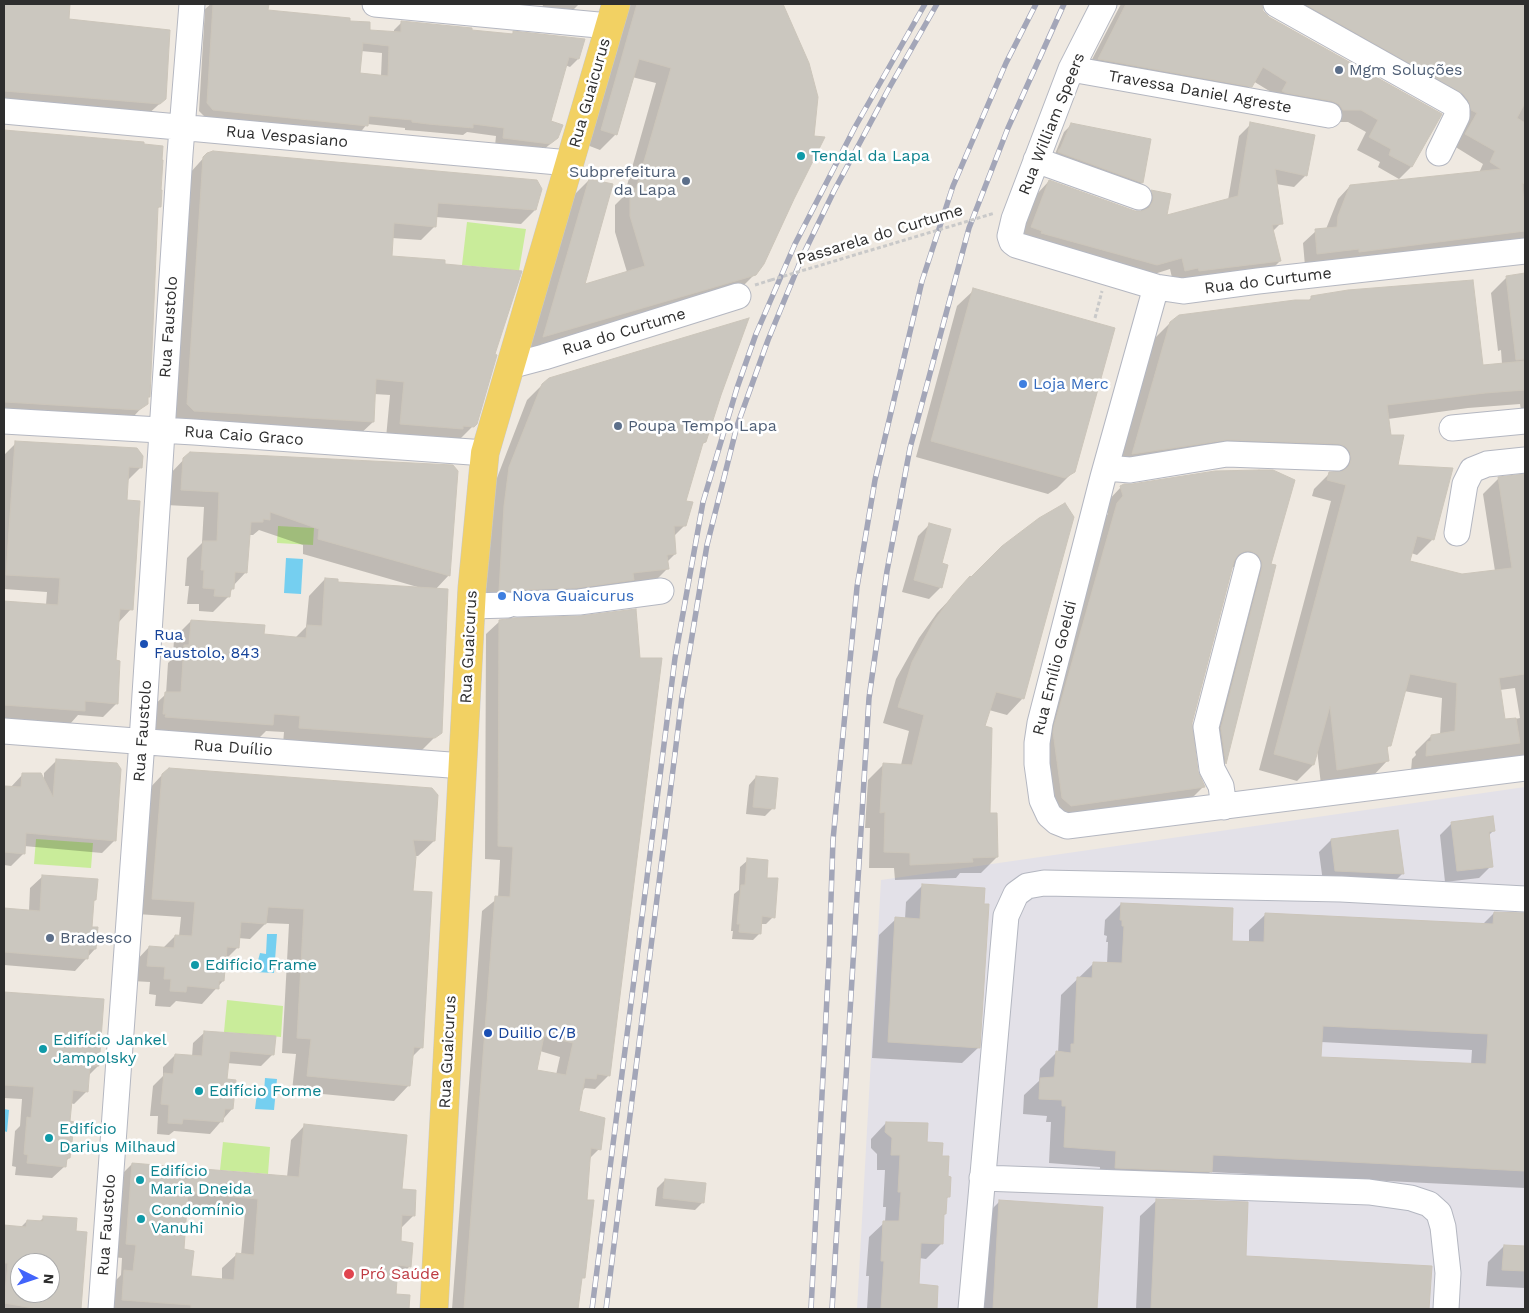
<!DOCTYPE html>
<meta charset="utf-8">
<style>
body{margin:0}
#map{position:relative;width:1529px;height:1313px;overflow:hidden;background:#efe9e1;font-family:"Work Sans",sans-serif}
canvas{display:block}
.frame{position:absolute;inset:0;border:5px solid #2e2e2e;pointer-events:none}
.north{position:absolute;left:10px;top:1253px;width:50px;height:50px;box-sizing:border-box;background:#fff;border:1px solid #ababab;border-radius:50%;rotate:94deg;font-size:14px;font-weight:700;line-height:20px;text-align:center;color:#2e2e2e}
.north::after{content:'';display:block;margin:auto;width:18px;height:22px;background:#4264fb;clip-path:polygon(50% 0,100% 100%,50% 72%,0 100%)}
</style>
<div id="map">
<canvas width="1529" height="1313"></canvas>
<div class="frame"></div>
<div class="north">N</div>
</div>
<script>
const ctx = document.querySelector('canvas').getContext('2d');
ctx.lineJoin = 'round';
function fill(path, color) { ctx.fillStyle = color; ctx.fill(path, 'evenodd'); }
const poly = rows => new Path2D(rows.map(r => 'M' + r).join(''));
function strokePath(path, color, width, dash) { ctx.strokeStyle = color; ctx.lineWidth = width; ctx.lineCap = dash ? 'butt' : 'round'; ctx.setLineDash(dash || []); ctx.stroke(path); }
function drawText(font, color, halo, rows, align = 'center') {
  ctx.font = font + ' "Work Sans",sans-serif'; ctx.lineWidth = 5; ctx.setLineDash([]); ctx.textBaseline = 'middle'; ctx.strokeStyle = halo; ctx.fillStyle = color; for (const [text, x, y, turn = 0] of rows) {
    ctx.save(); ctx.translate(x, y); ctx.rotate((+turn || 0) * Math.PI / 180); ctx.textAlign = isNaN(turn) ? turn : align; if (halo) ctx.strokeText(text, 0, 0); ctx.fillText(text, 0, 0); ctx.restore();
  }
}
fill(poly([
 [1525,787,1525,1309,857,1309,881,880]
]), '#e3e1e8');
fill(poly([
 [467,222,526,229,519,271,462,265],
 [278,526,314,528,313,545,277,543],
 [36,839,93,843,91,868,34,864],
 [227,1000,283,1006,281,1037,224,1032],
 [223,1142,270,1147,268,1174,220,1170]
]), '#c9ec9a');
fill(poly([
 [286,558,303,559,301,594,284,593],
 [267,934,277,934,274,973,255,972,260,953,266,954],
 [265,1078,277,1079,274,1110,255,1109,257,1093,264,1093],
 [4,1109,9,1110,7,1132,4,1131]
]), '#75cff0');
fill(poly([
 [4,4,68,4,68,21,165,99,147,115,4,103],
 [211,4,267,4,267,11,348,22,368,31,394,33,394,30,402,22,471,32,511,35,513,33,578,59,570,67,565,65,549,122,557,138,541,152,495,146,496,136,467,132,463,135,419,131,405,130,405,128,367,124,359,134,205,117,199,111,205,9],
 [361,51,382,53,381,76,358,74],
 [530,4,579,4,573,10,542,8,543,5],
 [626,4,761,4,772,17,755,274,739,290,529,352,573,196,589,180,583,285,627,272,615,232,615,205,624,196,656,83,632,77,616,134,600,150,587,145],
 [1121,4,1260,4,1262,12,1268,17,1440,114,1411,167,1399,179,1378,167,1380,162,1357,150,1366,132,1348,122,1330,122,1276,95,1253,81,1238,98,1086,71],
 [1271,4,1525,4,1525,241,1305,266,1303,243,1316,231,1326,229,1338,199,1350,186,1479,173,1483,164,1454,146,1465,126],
 [1251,124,1306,175,1294,187,1276,184,1281,223,1272,232,1280,261,1268,273,1173,282,1170,269,1145,277,1020,239,1037,194,1049,181,1134,212,1141,212,1140,203,1152,192,1166,217,1228,200,1239,136],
 [1071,125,1142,183,1135,190,1055,154,1064,132],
 [4,131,143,143,160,206,157,209,146,403,134,416,4,415],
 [207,154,535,210,521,224,436,217,435,226,421,240,392,238,390,257,444,265,476,423,459,440,386,438,390,395,374,394,373,422,358,436,180,424,173,418,190,173],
 [1525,275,1525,409,1521,410,1520,404,1468,408,1388,419,1396,466,1433,539,1417,555,1411,553,1408,562,1461,575,1495,571,1483,494,1499,478,1525,476,1525,755,1411,771,1412,759,1416,755,1415,752,1431,736,1440,735,1442,698,1404,691,1390,745,1386,749,1387,761,1372,777,1321,785,1317,749,1313,765,1297,781,1259,770,1331,501,1312,496,1314,489,1330,473,1336,473,1334,468,1328,461,1117,469,1154,339,1170,323,1308,301,1312,297,1482,366,1502,364,1501,350,1498,351,1491,293,1507,277],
 [1515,688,1520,718,1504,721,1500,690],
 [974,290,1074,471,1057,488,1048,494,916,457,957,306],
 [542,385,720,395,705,441,701,446,684,503,685,525,674,536,675,554,667,562,668,568,653,583,485,605,490,522,495,483,527,400],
 [16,443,141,467,127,481,125,501,131,609,118,623,115,662,117,703,103,717,78,715,70,724,4,719,4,602,46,605,47,592,4,589,4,455],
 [190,453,449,575,435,590,440,732,417,755,283,744,284,732,266,731,255,742,149,733,149,710,166,694,168,663,173,658,174,638,191,621,263,635,295,638,306,627,309,596,325,579,337,583,421,588,303,554,303,545,259,530,253,535,249,535,246,572,233,586,229,596,213,612,199,611,199,604,187,604,189,586,185,586,187,558,202,543,204,507,166,505,168,476],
 [1215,472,1270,565,1275,566,1225,764,1210,779,1243,571,1235,567,1231,567,1191,724,1197,772,1204,786,1188,802,1055,821,1038,748,1102,520,1108,514,1105,504,1121,487],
 [1072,517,1022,699,1007,715,989,710,984,727,988,814,997,857,981,873,960,873,956,878,895,880,894,868,869,868,870,828,865,828,868,780,884,764,901,765,909,731,883,723,896,679,919,638,937,613,970,578,971,579],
 [930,524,941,564,941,587,929,599,902,592,918,536],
 [500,621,638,660,660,660,608,1076,595,1089,585,1088,581,1092,577,1112,599,1149,589,1159,586,1201,583,1277,580,1280,577,1309,452,1309,482,911,498,898,500,860,485,859,486,634],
 [540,1051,560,1057,556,1075,535,1071],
 [57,760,115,840,102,853,24,846,24,853,11,866,4,865,4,787,10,788,23,774,44,780,44,773],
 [162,775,434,841,418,856,415,856,412,892,422,1047,412,1057,409,1085,394,1101,292,1091,296,1054,282,1053,289,924,266,923,250,939,238,938,238,947,224,961,223,981,202,1004,176,1001,170,1007,155,1006,156,995,149,994,150,982,132,981,134,963,149,947,163,948,175,936,179,936,181,917,137,914,147,791],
 [756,777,773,808,765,816,746,814,749,785],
 [1452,823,1494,830,1488,836,1491,866,1479,878,1445,882,1440,835],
 [1331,840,1403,873,1391,885,1323,882,1319,852],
 [748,860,765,879,773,917,766,924,761,924,760,933,753,940,732,939,733,931,731,931,734,894,739,890,740,867],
 [43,876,95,900,92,903,90,928,95,949,75,971,4,965,4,909,29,911,30,888],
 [922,886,979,1047,962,1063,872,1058,879,935,896,919,905,919,906,902],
 [1121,904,1231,942,1249,943,1249,930,1266,914,1483,924,1494,913,1525,914,1525,1188,1210,1172,1194,1188,1099,1184,1100,1167,1049,1163,1051,1122,1046,1122,1047,1116,1023,1114,1024,1095,1039,1081,1040,1069,1056,1053,1058,1053,1061,995,1094,963,1107,964,1108,942,1106,942,1107,936,1104,935,1105,920],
 [1321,1042,1472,1050,1471,1065,1320,1059],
 [4,993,103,1001,98,1066,88,1076,87,1091,74,1104,70,1103,69,1158,65,1162,65,1166,52,1178,15,1175,16,1167,12,1166,15,1131,20,1126,22,1099,4,1098],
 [205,1032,273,1054,261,1066,227,1063,226,1080,232,1109,210,1134,174,1131,169,1135,157,1134,158,1116,150,1116,153,1086,163,1076,163,1067,175,1055,192,1057,193,1043],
 [886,1123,926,1143,941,1157,947,1177,948,1197,946,1199,945,1214,943,1216,942,1243,926,1259,919,1258,918,1285,936,1308,954,1309,867,1309,869,1276,866,1276,869,1237,885,1222,886,1207,883,1207,885,1170,877,1170,877,1154,871,1148,871,1139],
 [304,1126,401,1190,413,1216,400,1229,399,1243,410,1266,396,1280,395,1295,409,1296,408,1309,109,1309,110,1286,121,1275,122,1258,113,1257,118,1178,132,1164,287,1177,291,1140],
 [186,1208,245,1212,241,1255,236,1255,222,1268,222,1280,190,1277,182,1250],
 [665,1180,703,1202,695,1210,655,1206,657,1188],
 [1157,1200,1245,1257,1431,1267,1428,1309,1136,1309,1140,1216],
 [1000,1201,1102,1208,1096,1309,979,1309,984,1217],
 [44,1217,74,1232,85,1233,80,1309,4,1309,4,1227,20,1228,27,1221,39,1222],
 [20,1263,50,1263,50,1293,20,1293],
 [1504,1246,1525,1247,1525,1288,1486,1286,1488,1262]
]), '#0003');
const building = poly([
 [4,4,70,4,69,19,170,30,166,99,160,104,4,91,4,4],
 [213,4,269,4,268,10,350,18,350,21,370,22,370,30,401,32,401,21,472,28,472,30,513,34,513,31,585,39,579,59,569,57,551,121,563,125,558,138,550,144,503,138,504,128,473,124,473,128,428,124,412,122,412,120,369,116,368,126,213,110,207,103,213,4],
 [363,43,389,46,388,76,360,73,363,43],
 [637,4,783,4,809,63,818,97,814,136,825,137,794,199,764,264,756,275,543,337,589,179,613,184,585,284,645,266,630,216,630,188,636,189,671,68,639,59,617,135,601,130,637,4],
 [1126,4,1262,4,1263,11,1269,17,1442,114,1412,167,1389,155,1391,149,1369,137,1378,120,1361,110,1343,110,1339,104,1332,101,1286,93,1282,91,1287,82,1263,67,1252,87,1098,59,1126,4],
 [1305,4,1525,4,1525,103,1517,118,1525,123,1525,184,1522,183,1525,214,1525,231,1359,252,1359,249,1317,254,1315,229,1337,227,1338,216,1350,185,1501,169,1490,162,1495,151,1465,134,1477,113,1471,110,1468,100,1463,94,1305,4],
 [1250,122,1315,135,1307,176,1275,169,1283,224,1272,225,1281,261,1199,271,1198,268,1185,271,1182,258,1157,265,1041,233,1042,231,1031,227,1049,180,1135,211,1142,211,1149,208,1153,201,1153,195,1151,190,1171,194,1167,215,1238,196,1250,122],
 [1071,123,1151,139,1143,183,1058,152,1059,149,1060,149,1071,123],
 [4,130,144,142,144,144,163,146,162,160,163,160,161,190,162,190,161,207,158,207,150,397,148,397,148,404,139,410,4,402,4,130],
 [213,151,537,180,542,189,536,210,438,203,436,227,394,223,392,256,445,260,445,264,522,271,495,354,497,355,477,424,474,427,463,426,463,429,400,424,404,382,376,379,374,422,194,411,187,404,203,157,207,153,213,151],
 [1525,273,1525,359,1516,360,1506,276,1525,273],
 [1473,280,1483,365,1525,361,1525,390,1485,393,1387,405,1391,435,1404,435,1398,465,1453,468,1434,540,1417,536,1410,561,1462,574,1512,568,1498,477,1525,474,1525,674,1499,678,1505,719,1516,718,1520,743,1426,756,1427,742,1431,741,1431,735,1455,731,1457,683,1410,674,1391,746,1387,746,1389,761,1337,770,1330,706,1314,765,1274,754,1346,485,1327,480,1329,472,1343,471,1349,466,1351,459,1350,452,1345,446,1338,444,1227,440,1132,454,1170,322,1179,315,1295,300,1311,300,1311,296,1348,290,1473,280],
 [973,288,1115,328,1075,472,1065,478,931,441,973,288],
 [749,318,721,395,706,442,703,443,686,501,693,502,686,526,674,526,676,554,667,555,669,569,633,573,634,580,578,588,499,591,504,506,509,467,542,384,549,378,749,318],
 [15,441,137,448,143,456,142,468,129,467,127,500,140,501,133,610,120,609,116,660,120,661,118,704,85,701,85,711,4,705,4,601,58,605,60,578,6,575,15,441],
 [190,452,453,465,458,471,450,576,318,539,319,529,270,512,270,520,263,519,263,522,251,522,247,573,235,572,234,589,231,589,230,597,214,596,215,589,203,588,204,570,201,570,203,541,217,541,219,492,181,490,183,458,190,452],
 [1259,470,1273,470,1295,480,1271,564,1276,565,1226,764,1221,728,1262,568,1262,562,1258,555,1251,551,1245,551,1238,555,1234,561,1192,723,1198,771,1205,787,1071,806,1062,798,1053,732,1054,726,1117,503,1123,496,1120,486,1124,484,1132,484,1215,471,1259,470],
 [1065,503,1074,517,1024,699,996,692,985,726,992,728,990,813,997,813,998,857,972,858,973,862,910,865,910,853,884,852,885,812,880,813,883,763,912,765,924,715,898,707,912,662,934,621,953,595,970,576,971,577,1002,546,1039,518,1065,503],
 [929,523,951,529,942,563,948,565,942,588,914,580,929,523],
 [325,578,338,579,338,582,448,589,442,733,435,738,299,728,300,716,274,714,273,725,165,717,166,714,163,714,165,692,181,692,184,645,189,645,191,620,265,625,264,634,306,638,307,625,322,626,325,578],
 [636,609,640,658,662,658,610,1076,597,1074,596,1079,585,1078,579,1111,605,1118,601,1150,591,1148,587,1200,594,1200,585,1278,582,1278,578,1309,464,1309,495,896,510,897,513,847,498,846,499,620,514,618,580,616,636,609],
 [544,1036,573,1043,566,1075,537,1070,544,1036],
 [56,759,117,763,121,769,116,841,26,833,25,854,4,852,5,786,21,787,22,773,41,773,53,797,56,759],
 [169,768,432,788,438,795,435,841,413,840,416,857,413,891,432,892,423,1048,414,1047,410,1086,307,1076,311,1039,297,1038,304,909,268,907,266,924,241,922,239,948,227,947,224,981,219,981,219,989,187,986,186,992,170,991,171,979,164,979,165,967,147,966,149,946,174,948,175,935,192,936,195,902,152,899,162,774,169,768],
 [756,776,778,778,775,809,753,807,756,776],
 [1493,816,1495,831,1489,832,1493,867,1457,871,1451,822,1493,816],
 [1398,830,1404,874,1335,871,1331,839,1398,830],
 [747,858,768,860,767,878,778,878,775,918,762,916,761,934,739,932,740,924,737,924,741,885,745,885,747,858],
 [42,875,98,879,96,900,94,900,92,927,98,927,96,949,89,949,88,959,4,952,4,908,40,911,42,875],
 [922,884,985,888,984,904,989,904,980,1048,888,1042,895,917,920,919,922,884],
 [1121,903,1233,908,1232,941,1264,942,1265,913,1493,924,1494,912,1525,913,1525,1171,1213,1155,1212,1172,1115,1168,1116,1151,1064,1147,1066,1106,1062,1106,1062,1100,1039,1099,1040,1078,1054,1077,1056,1051,1071,1053,1071,1044,1074,1044,1077,977,1092,978,1093,962,1122,963,1124,926,1122,926,1122,920,1120,920,1121,903],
 [1323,1026,1488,1034,1486,1064,1321,1057,1323,1026],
 [4,992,104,999,99,1066,90,1066,88,1092,73,1090,70,1121,74,1122,73,1134,70,1158,67,1158,66,1167,27,1163,28,1155,24,1154,27,1117,31,1118,34,1087,4,1085,4,992],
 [204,1031,276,1036,274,1055,230,1051,227,1079,236,1080,233,1109,225,1109,223,1122,183,1119,182,1124,168,1123,169,1105,161,1104,164,1073,173,1074,175,1054,202,1056,204,1031],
 [886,1122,928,1123,927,1142,943,1143,942,1156,949,1156,948,1176,951,1177,950,1197,947,1197,946,1214,944,1214,943,1244,921,1243,919,1284,938,1286,937,1309,881,1309,884,1261,881,1261,883,1221,899,1221,901,1192,898,1192,900,1155,891,1155,892,1138,885,1132,886,1122],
 [304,1124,407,1135,402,1189,416,1190,415,1216,402,1215,401,1241,413,1243,411,1267,398,1265,396,1294,410,1295,409,1309,191,1309,191,1305,122,1300,124,1270,133,1271,136,1245,126,1244,132,1163,299,1177,304,1124],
 [188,1193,258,1199,254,1255,236,1253,234,1280,191,1276,194,1251,184,1249,188,1193],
 [665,1179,706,1183,704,1203,663,1198,665,1179],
 [1156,1199,1248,1202,1246,1256,1432,1266,1429,1309,1151,1309,1156,1199],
 [999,1200,1103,1207,1097,1309,993,1309,999,1200],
 [43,1216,77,1218,76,1231,87,1232,81,1309,33,1309,33,1308,4,1303,8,1263,4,1263,4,1225,26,1227,27,1220,43,1221,43,1216],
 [20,1263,50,1263,50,1293,20,1293,20,1263],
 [1504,1245,1525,1246,1525,1271,1502,1270,1504,1245]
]);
fill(building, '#cbc7bf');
strokePath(building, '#cbc5ba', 1);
const minor = poly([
 [375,4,609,26],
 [1104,4,1071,69,1014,219,1010,236,1012,242,1016,245,1156,287,1183,291,1258,281,1525,251],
 [1276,4,1452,103,1457,109,1457,116,1439,153],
 [1071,69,1329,115],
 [4,111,569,163],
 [1036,160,1139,197],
 [1156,287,1103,477,1040,723,1037,743,1037,764,1042,800,1049,815,1057,822,1067,826,1525,768],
 [510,366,544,357,738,296],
 [4,421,194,432,485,453],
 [1452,428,1525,421],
 [1106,468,1130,470,1227,454,1337,458],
 [1457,533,1465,484,1472,470,1487,464,1525,460],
 [517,604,579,602,661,591],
 [471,606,508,605],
 [4,731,463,766],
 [1224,807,1221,786,1212,769,1206,727,1248,565],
 [982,1178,1369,1192,1411,1198,1429,1204,1439,1213,1443,1227,1448,1273,1446,1309],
 [101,1309,142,741,180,154,192,4],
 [971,1309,1006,916,1016,894,1027,886,1044,883,1341,889,1525,899]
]);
const major = poly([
 [434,1309,472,588,485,453,616,4]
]);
strokePath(minor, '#b4b7c1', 27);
strokePath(major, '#c9c9c9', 29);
strokePath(poly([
 [755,285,771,280],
 [1095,318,1102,291]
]), '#c9c9c9', 3, [4, 2.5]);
strokePath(minor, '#fff', 25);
strokePath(major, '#f2d163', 28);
const rail = poly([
 [592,1309,675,658,703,502,737,388,756,334,795,244,855,127,925,4],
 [606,1309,682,697,707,545,737,426,768,340,803,255,834,191,888,90,937,4],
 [811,1309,829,958,833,840,857,587,875,480,922,281,953,186,1006,63,1036,4],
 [832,1309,869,698,887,571,910,448,969,228,1008,128,1064,4]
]);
strokePath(rail, '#a3a6b8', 5.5);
strokePath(rail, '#fff', 4, [11]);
strokePath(poly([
 [771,280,995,213]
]), '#c9c9c9', 3, [4, 2.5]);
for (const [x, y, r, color] of [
 [1339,70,5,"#5c6f8a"],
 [801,156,5,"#0f9aa8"],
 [686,181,5,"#5c6f8a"],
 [1023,384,5,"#3f7fe0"],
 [618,426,5,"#5c6f8a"],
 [502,596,5,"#3f7fe0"],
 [144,644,5,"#1a4fb4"],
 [50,938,5,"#5c6f8a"],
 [195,965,5,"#0f9aa8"],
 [488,1033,5,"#1a4fb4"],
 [43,1049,5,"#0f9aa8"],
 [199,1091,5,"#0f9aa8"],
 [49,1138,5,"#0f9aa8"],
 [140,1180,5,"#0f9aa8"],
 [141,1219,5,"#0f9aa8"],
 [349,1274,6,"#e0444e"]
]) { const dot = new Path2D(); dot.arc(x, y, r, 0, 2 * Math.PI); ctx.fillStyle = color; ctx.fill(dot); strokePath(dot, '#fff', 2); }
drawText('16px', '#4e5e75', '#fff', [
 ["Mgm Soluções",1349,70],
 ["Subprefeitura",676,172,"right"],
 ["da Lapa",676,190,"right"],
 ["Poupa Tempo Lapa",628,426],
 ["Bradesco",60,938]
], 'left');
drawText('16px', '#2e2e2e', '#fff', [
 ["Travessa Daniel Agreste",1200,92,10],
 ["Rua Guaicurus",590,93,-74],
 ["Rua William Speers",1052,124,-68],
 ["Rua Vespasiano",287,137,5],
 ["Passarela do Curtume",880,235,-17],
 ["Rua do Curtume",1268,281,-7],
 ["Rua Faustolo",169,327,-86],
 ["Rua do Curtume",624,332,-17],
 ["Rua Caio Graco",244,436,4],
 ["Rua Guaicurus",469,647,-87],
 ["Rua Emílio Goeldi",1055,668,-76],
 ["Rua Faustolo",143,731,-86],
 ["Rua Duílio",233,748,4],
 ["Rua Guaicurus",448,1052,-87],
 ["Rua Faustolo",107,1225,-86]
]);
drawText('16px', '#0d838f', '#fff', [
 ["Tendal da Lapa",811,156],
 ["Edifício Frame",205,965],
 ["Edifício Jankel",53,1040],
 ["Jampolsky",53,1058],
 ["Edifício Forme",209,1091],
 ["Edifício",59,1129],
 ["Darius Milhaud",59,1147],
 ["Edifício",150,1171],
 ["Maria Dneida",150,1189],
 ["Condomínio",151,1210],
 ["Vanuhi",151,1228]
], 'left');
drawText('16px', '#366cbe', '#fff', [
 ["Loja Merc",1033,384],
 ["Nova Guaicurus",512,596]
], 'left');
drawText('16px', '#164399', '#fff', [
 ["Rua",154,635],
 ["Faustolo, 843",154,653],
 ["Duilio C/B",498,1033]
], 'left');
drawText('16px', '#be3a42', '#fff', [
 ["Pró Saúde",360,1274]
], 'left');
</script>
